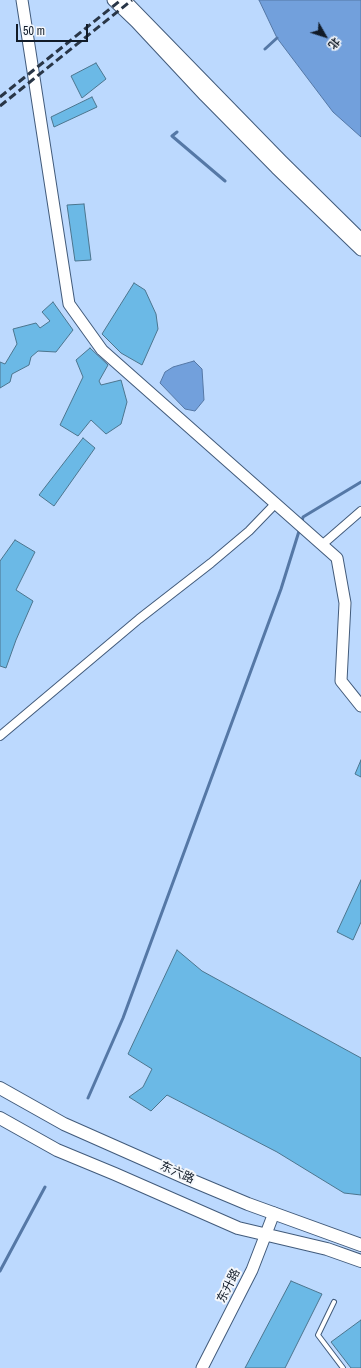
<!DOCTYPE html>
<meta charset="utf-8">
<style>
body{margin:0}
#map{position:relative;width:361px;height:1368px;overflow:hidden;background:#bcd9fe;font-family:"Archivo Narrow","Noto Sans SC",sans-serif}
canvas{display:block}
.north{position:absolute;left:305px;top:16px;width:40px;height:40px;-webkit-text-stroke:3px #f4f7fb;paint-order:stroke;rotate:129deg;font-size:11px;font-weight:700;line-height:16px;text-align:center;color:#111b28}
.north::after{content:'';display:block;margin:auto;width:14px;height:18px;background:#111b28;clip-path:polygon(50% 0,100% 100%,50% 72%,0 100%)}
.scale{position:absolute;left:16px;top:24px;width:72px;height:18px;box-sizing:border-box;border:2px solid #111b28;border-top:0;padding-left:5px;font-size:12px;line-height:14px;white-space:nowrap;color:#111b28;-webkit-text-stroke:3px #f4f7fb;paint-order:stroke}
</style>
<div id="map">
<canvas width="361" height="1368"></canvas>
<div class="north">北</div>
<div class="scale">50 m</div>
</div>
<script>
const ctx = document.querySelector('canvas').getContext('2d');
ctx.lineJoin = 'round';
function fill(path, color) { ctx.fillStyle = color; ctx.fill(path, 'evenodd'); }
const poly = rows => new Path2D(rows.map(r => 'M' + r).join(''));
function strokePath(path, color, width, dash) { ctx.strokeStyle = color; ctx.lineWidth = width; ctx.lineCap = dash ? 'butt' : 'round'; ctx.setLineDash(dash || []); ctx.stroke(path); }
function drawText(font, color, halo, rows, align = 'center') {
  ctx.font = font + ' "Archivo Narrow","Noto Sans SC",sans-serif'; ctx.lineWidth = 4; ctx.setLineDash([]); ctx.textBaseline = 'middle'; ctx.strokeStyle = halo; ctx.fillStyle = color; for (const [text, x, y, turn = 0] of rows) {
    ctx.save(); ctx.translate(x, y); ctx.rotate((+turn || 0) * Math.PI / 180); ctx.textAlign = isNaN(turn) ? turn : align; if (halo) ctx.strokeText(text, 0, 0); ctx.fillText(text, 0, 0); ctx.restore();
  }
}
const water = poly([
 [259,0,361,0,361,137,333,112,277,38,259,0],
 [194,361,202,369,204,400,195,411,185,409,160,383,165,372,173,367,194,361]
]);
fill(water, '#72a0dc');
strokePath(water, '#5578a6', 1);
strokePath(poly([
 [265,49,277,38],
 [177,132,172,136,225,181],
 [302,522,303,517,361,482],
 [88,1098,123,1018,281,589,300,528],
 [0,1271,45,1187]
]), '#5578a6', 3);
const building = poly([
 [96,63,106,79,82,98,71,76,96,63],
 [92,97,97,107,54,127,51,117,92,97],
 [84,204,91,260,75,261,67,205,84,204],
 [134,283,145,290,156,314,158,329,142,365,121,353,102,334,134,283],
 [53,302,73,330,56,352,38,351,31,357,29,365,12,374,10,382,0,388,0,362,5,364,17,344,13,329,36,323,40,328,50,321,42,312,53,302],
 [90,348,108,365,99,381,101,385,121,380,127,402,121,424,106,434,91,420,78,436,60,425,83,377,76,360,90,348],
 [83,438,95,448,54,506,39,495,83,438],
 [15,540,35,552,16,590,33,601,16,640,6,668,0,666,0,561,15,540],
 [361,760,361,777,355,774,361,760],
 [361,880,361,922,353,940,337,932,361,880],
 [177,950,202,971,361,1058,361,1195,344,1193,277,1152,167,1095,151,1111,129,1097,143,1087,152,1069,128,1054,177,950],
 [291,1281,322,1294,285,1368,245,1368,291,1281],
 [361,1320,361,1368,351,1368,331,1342,361,1320]
]);
fill(building, '#6bb9e6');
strokePath(building, '#4c758e', 1);
const lane = poly([
 [334,1302,318,1335,343,1368]
]);
const street = poly([
 [323,544,361,511],
 [0,736,139,619,211,563,249,531,276,503]
]);
const secondary = poly([
 [22,0,69,304,102,350,337,558,345,603,341,681,361,706],
 [113,0,136,22,205,96,276,168,361,250],
 [125,0,282,161,361,239],
 [202,1368,252,1270,274,1213]
]);
const primary = poly([
 [0,1088,64,1124,186,1178,248,1204,361,1245],
 [0,1118,57,1150,115,1174,238,1228,327,1249,361,1261]
]);
strokePath(lane, '#425b7b', 6);
strokePath(street, '#425b7b', 10);
strokePath(secondary, '#425b7b', 13);
strokePath(primary, '#425b7b', 14);
strokePath(lane, '#fff', 4);
strokePath(street, '#fff', 8);
strokePath(secondary, '#fff', 11);
strokePath(primary, '#fff', 12);
strokePath(poly([
 [0,97,121,0],
 [0,106,132,0]
]), '#293647', 3, [8, 4]);
drawText('12px', '#111b28', '#f4f7fb', [
 ["东六路",177,1173,24],
 ["东升路",229,1286,-63]
]);
</script>
